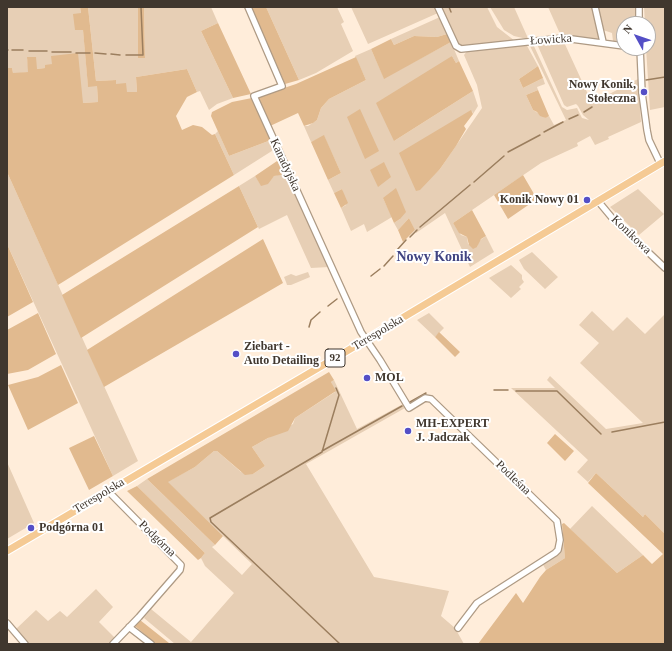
<!DOCTYPE html>
<meta charset="utf-8">
<style>
body{margin:0}
#map{position:relative;width:672px;height:651px;overflow:hidden;background:#ffedda;font-family:"Times New Roman",serif}
canvas{display:block}
.frame{position:absolute;inset:0;border:8px solid #40372e;pointer-events:none}
.north{position:absolute;left:616px;top:16px;width:40px;height:40px;box-sizing:border-box;background:#fff;border:1px solid #b3afab;border-radius:50%;rotate:310deg;font-size:11px;font-weight:700;line-height:16px;text-align:center;color:#40372e}
.north::after{content:'';display:block;margin:auto;width:14px;height:18px;background:#544fc6;clip-path:polygon(50% 0,100% 100%,50% 72%,0 100%)}
</style>
<div id="map">
<canvas width="672" height="651"></canvas>
<div class="frame"></div>
<div class="north">N</div>
</div>
<script>
const ctx = document.querySelector('canvas').getContext('2d');
ctx.lineJoin = 'round';
function fill(path, color) { ctx.fillStyle = color; ctx.fill(path, 'evenodd'); }
const poly = rows => new Path2D(rows.map(r => 'M' + r).join(''));
function strokePath(path, color, width, dash) { ctx.strokeStyle = color; ctx.lineWidth = width; ctx.lineCap = dash ? 'butt' : 'round'; ctx.setLineDash(dash || []); ctx.stroke(path); }
function drawText(font, color, halo, rows, align = 'center') {
  ctx.font = font + ' "Times New Roman",serif'; ctx.lineWidth = 4; ctx.setLineDash([]); ctx.textBaseline = 'middle'; ctx.strokeStyle = halo; ctx.fillStyle = color; for (const [text, x, y, turn = 0] of rows) {
    ctx.save(); ctx.translate(x, y); ctx.rotate((+turn || 0) * Math.PI / 180); ctx.textAlign = isNaN(turn) ? turn : align; if (halo) ctx.strokeText(text, 0, 0); ctx.fillText(text, 0, 0); ctx.restore();
  }
}
fill(poly([
 [7,7,80,7,81,13,75,30,83,29,88,86,97,86,98,102,83,103,52,64,46,68,37,69,27,58,29,72,13,74,12,68,7,68],
 [88,7,138,7,139,58,145,58,144,7,211,7,218,23,201,31,233,98,217,104,209,110,200,91,197,92,187,69,136,77,137,92,127,92,116,84,116,80,96,81],
 [266,7,337,7,344,22,341,24,353,51,316,73,299,80],
 [351,7,435,7,438,13,368,44],
 [439,7,487,7,497,27,515,41,459,47],
 [490,7,514,7,527,36,527,39,514,36,504,30],
 [548,7,594,7,601,37,599,39,561,36],
 [598,7,635,7,636,24,624,24,624,43,613,41,612,33,603,30],
 [644,7,665,7,665,107,650,110,646,48,648,48,648,24,645,24],
 [440,17,447,34,437,37,414,36,394,45,391,39],
 [563,40,592,103,638,79,641,122,608,137,609,139,595,145,590,136,577,143,578,146,541,163,453,223,461,235,467,237,468,244,477,247,479,241,486,236,494,252,470,267,445,213,416,233,409,218,398,230,394,223,400,219,383,198,392,217,367,232,364,224,351,231,341,208,346,205,342,189,334,193,328,180,341,173,324,136,311,142,304,126,308,126,317,120,321,108,329,99,366,80,355,56,371,49,384,78,451,42,459,61,456,63,452,56,394,141,473,91,478,106,473,114,472,111,416,191,440,169,482,108,477,85,464,55,468,50,526,44,538,66,519,79,523,88,543,78,545,84,537,87,538,90,526,95,533,110,546,118,549,116,554,125,566,120,529,44,533,44,562,107,567,110,577,108,582,118,589,120,583,115,578,106,576,104,567,107,564,105,537,44],
 [218,131,229,156,271,140,275,149,234,175,215,134],
 [7,172,138,461,113,476,7,244],
 [281,174,287,174,329,267,311,268,287,215,259,229,239,186,255,176,261,185,274,176],
 [638,189,664,214,639,235,610,207],
 [532,252,558,277,545,289,524,269,519,260],
 [511,265,522,275,522,279,524,282,519,287,521,289,511,298,489,278],
 [308,272,310,277,291,285,287,285,286,282,284,277,291,274,296,276],
 [592,311,613,331,627,317,645,334,665,314,665,534,645,514,643,517,596,473,588,482,577,472,588,460,511,388,555,388,547,380,550,376,606,429,643,423,580,363,599,343,579,325],
 [429,313,444,328,435,337,417,320],
 [334,380,357,429,403,404,405,408,306,464,374,577,449,591,441,616,455,628,464,644,175,644,144,618,151,609,191,642,234,593,205,566,201,558,205,553,137,486,147,479,215,545,212,547,242,575,252,564,167,482,195,467,214,451,217,451,241,472,253,474,265,466,252,447,293,424,295,418,335,392,331,382],
 [7,462,34,523,7,539],
 [592,506,643,555,617,573,570,529],
 [564,543,565,558,546,570,542,563,559,553],
 [96,589,113,607,99,622,116,639,111,644,29,644,16,629,36,610,48,621,60,611,67,617]
]), '#e7cfb5');
fill(poly([
 [80,7,88,7,96,81,116,80,116,84,126,83,127,92,137,92,136,77,187,69,197,92,187,97,176,116,182,130,193,125,202,127,212,135,215,134,234,175,58,285,7,172,7,68,12,68,13,73,28,72,27,57,36,57,37,69,45,68,45,65,52,64,51,56,78,53,83,103,98,102,97,86,88,87,83,30,75,30,73,14,81,13],
 [138,7,144,7,145,58,138,58],
 [251,7,266,7,299,80,285,84],
 [218,23,251,94,233,98,201,31],
 [447,34,451,42,384,79,371,49,391,39,394,45,414,36,437,37],
 [452,56,456,63,459,61,473,91,394,141,376,103],
 [356,57,366,80,329,99,321,108,317,120,313,123,304,126,298,113,270,126,257,97,296,84],
 [538,66,543,78,523,88,519,79],
 [538,90,549,116,546,118,540,116,537,112,533,110,526,95],
 [252,98,271,140,229,156,211,116,212,112,232,102],
 [360,109,379,151,365,159,347,117],
 [471,110,473,114,464,126,466,129,456,146,440,169,420,190,416,191,399,153],
 [324,135,341,173,328,180,311,142],
 [280,159,287,174,274,176,268,184,261,186,255,176],
 [384,162,391,177,378,187,370,170],
 [523,175,537,199,508,219,494,195],
 [239,186,258,227,81,338,62,295],
 [396,188,406,212,400,219,394,223,383,198],
 [342,189,348,203,341,208,334,193],
 [472,210,486,236,481,239,477,247,473,249,469,245,467,237,459,233,453,223],
 [409,218,415,230,403,242,398,230],
 [263,239,283,283,104,387,87,350],
 [7,244,33,302,7,317],
 [38,313,56,354,28,370,7,374,7,330],
 [439,332,460,352,455,357,435,337],
 [61,365,78,403,28,430,8,385,38,377],
 [329,372,334,380,331,382,336,391,295,418,288,431,268,438,252,447,265,466,253,474,245,475,217,451,214,451,195,467,168,482,223,536,215,545,147,479],
 [555,434,574,451,565,461,547,443],
 [94,436,113,476,89,490,69,448],
 [596,473,643,517,645,514,665,534,665,644,478,644,516,593,523,603,540,577,546,570,565,558,562,524,564,523,617,573,643,555,652,564,663,554,588,483],
 [137,486,205,553,201,558,198,560,127,491],
 [140,620,169,643,168,644,156,644,135,626]
]), '#e1ba8f');
strokePath(poly([
 [449,7,451,12],
 [7,50,8,50],
 [12,50,23,50],
 [29,51,47,51],
 [52,52,71,52],
 [76,53,90,53],
 [95,53,106,54],
 [111,54,120,55],
 [126,55,143,55,141,7],
 [646,80,665,77],
 [584,112,592,107],
 [569,119,578,115],
 [544,132,563,122],
 [508,152,540,135],
 [474,182,504,156],
 [420,227,470,185],
 [410,237,417,230],
 [397,250,406,240],
 [384,266,393,256],
 [371,276,380,269],
 [328,306,337,299],
 [309,327,311,320,320,312],
 [336,388,339,395,322,452,210,518,211,522,340,644],
 [494,390,508,390],
 [516,391,557,391,601,434],
 [410,402,426,393],
 [612,432,665,422],
 [322,451,402,406]
]), '#9b7e5e', 1.5);
const minor = poly([
 [248,7,282,86,254,96,361,332,380,360,409,408,425,398,431,399,557,521,560,540,558,550,555,553,477,603,458,628],
 [438,7,456,46,461,49,564,38,624,46],
 [595,7,603,42],
 [639,7,639,24],
 [640,48,642,93,647,130,649,140,660,163],
 [598,201,613,219,665,268],
 [108,491,181,565,180,570,139,617,113,644],
 [7,623,25,644],
 [129,627,151,644]
]);
const major = poly([
 [7,551,347,351,665,161]
]);
strokePath(minor, '#ae9a84', 8);
strokePath(major, '#fff', 9);
strokePath(minor, '#fff', 5.5);
strokePath(major, '#f5ca94', 7);
for (const [x, y, r, color] of [
 [644,92,4,"#544fc6"],
 [587,200,4,"#544fc6"],
 [236,354,4,"#544fc6"],
 [367,378,4,"#544fc6"],
 [408,431,4,"#544fc6"],
 [31,528,4,"#544fc6"]
]) { const dot = new Path2D(); dot.arc(x, y, r, 0, 2 * Math.PI); ctx.fillStyle = color; ctx.fill(dot); strokePath(dot, '#fff', 1.5); }
for (const [x, y, w] of [
 [335,358,20]
]) { const box = new Path2D(); box.roundRect(x - w / 2, y - 9, w, 18, 3); ctx.fillStyle = '#fff'; ctx.fill(box); strokePath(box, '#40372e', 1); }
drawText('bold 11px', '#40372e', null, [
 ["92",335,358]
]);
drawText('12px', '#40372e', '#fff', [
 ["Łowicka",551,40,-4],
 ["Kanadyjska",285,165,65],
 ["Konikowa",631,235,44],
 ["Terespolska",378,333,-31],
 ["Podleśna",513,478,44],
 ["Terespolska",99,496,-31],
 ["Podgórna",157,539,44]
]);
drawText('bold 12px', '#40372e', '#fff', [
 ["Nowy Konik,",636,85,"right"],
 ["Stołeczna",636,99,"right"],
 ["Konik Nowy 01",579,200,"right"],
 ["Ziebart -",244,347],
 ["Auto Detailing",244,361],
 ["MOL",375,378],
 ["MH-EXPERT",416,424],
 ["J. Jadczak",416,438],
 ["Podgórna 01",39,528]
], 'left');
drawText('bold 14px', '#424582', '#fff', [
 ["Nowy Konik",434,257]
]);
</script>
